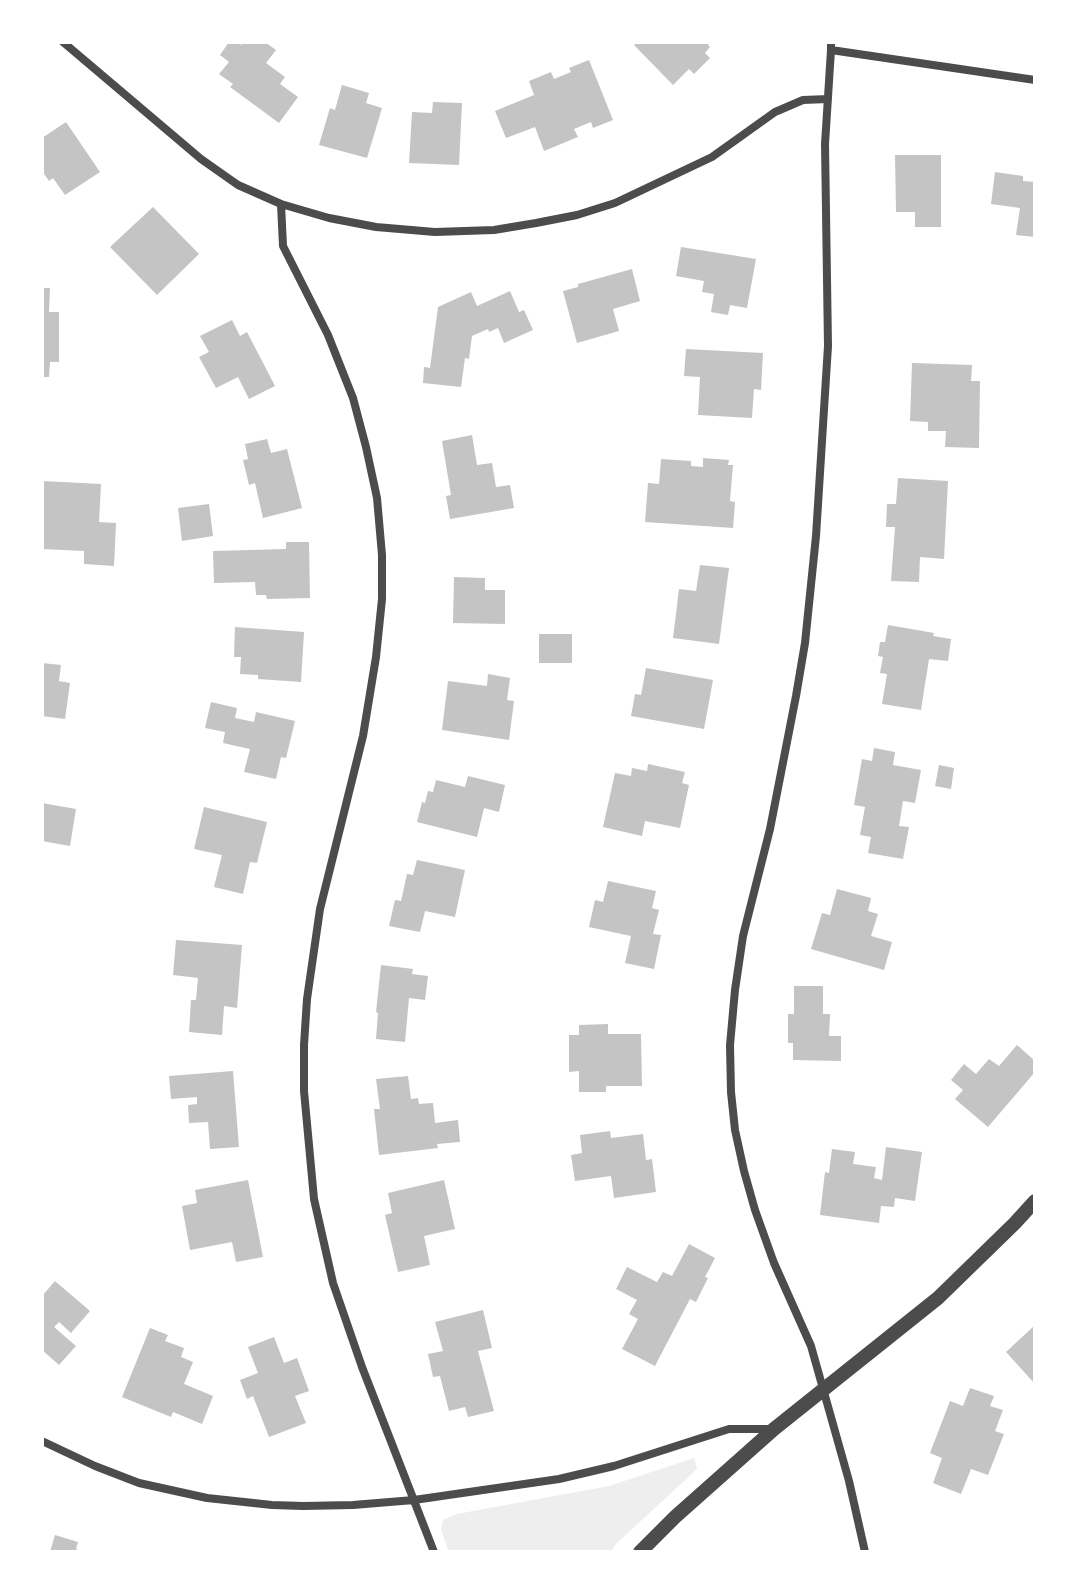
<!DOCTYPE html>
<style>
body{margin:0}
#map{position:relative;width:1077px;height:1594px;overflow:hidden;background:#fff;font-family:"Asap Condensed",sans-serif}
canvas{display:block}
.frame{position:absolute;inset:0;border:44px solid #fff;pointer-events:none}
</style>
<div id="map">
<canvas width="1077" height="1594"></canvas>
<div class="frame"></div>
</div>
<script>
const ctx = document.querySelector('canvas').getContext('2d');
ctx.lineJoin = 'round';
function fill(path, color) { ctx.fillStyle = color; ctx.fill(path, 'evenodd'); }
const poly = rows => new Path2D(rows.map(r => 'M' + r).join(''));
function strokePath(path, color, width, dash) { ctx.strokeStyle = color; ctx.lineWidth = width; ctx.lineCap = dash ? 'butt' : 'round'; ctx.setLineDash(dash || []); ctx.stroke(path); }
fill(poly([
 [694,1458,697,1469,617,1543,610,1552,449,1552,441,1530,443,1520,457,1514,609,1486]
]), '#eee');
fill(poly([
 [229,42,238,42,241,45,243,42,265,42,276,50,266,63,285,77,280,84,298,97,279,123,230,87,233,84,219,74,229,62,220,55],
 [638,42,711,42,708,45,710,47,705,53,710,58,694,74,689,69,673,85,634,45],
 [589,60,613,120,593,128,591,122,574,129,578,137,544,151,535,127,506,138,495,111,534,95,529,81,551,72,554,79,571,72,569,68],
 [342,85,369,93,366,103,382,108,367,158,319,145,330,108,335,110],
 [433,102,462,103,459,165,409,163,412,112,432,113],
 [66,122,100,172,65,195,53,178,49,181,42,171,42,138],
 [895,155,941,155,941,227,915,227,915,212,896,212],
 [995,172,1023,176,1023,181,1035,182,1035,237,1016,235,1020,208,991,204],
 [153,207,199,254,157,295,110,247],
 [681,247,756,259,747,308,730,305,728,315,711,312,714,294,702,292,704,281,676,276],
 [632,269,640,301,613,309,619,331,577,343,563,291,578,287,578,284],
 [42,288,50,288,49,312,59,312,59,362,50,362,49,377,42,377],
 [510,291,519,312,524,310,533,330,504,343,498,328,489,332,488,329,472,336,469,359,465,358,461,387,423,383,424,367,430,368,438,307,471,292,477,306],
 [232,320,240,336,247,332,275,386,249,399,238,377,216,388,199,357,209,352,200,336],
 [686,349,763,353,761,390,754,389,752,418,698,415,700,377,684,376],
 [912,363,972,365,971,381,980,381,979,448,945,447,946,431,928,431,928,422,910,421],
 [472,435,477,465,492,463,496,487,510,485,514,508,450,519,446,496,451,495,442,441],
 [267,439,271,453,287,449,302,508,263,518,255,483,249,485,243,460,248,459,245,444],
 [703,458,729,460,728,465,733,465,730,501,735,502,733,528,645,522,648,483,659,484,661,459,691,461,691,466,703,467],
 [898,478,948,481,944,559,920,557,919,582,891,581,895,527,886,527,887,504,896,504],
 [42,481,101,484,99,522,116,523,114,566,84,564,84,551,42,549],
 [209,504,213,536,182,541,178,508],
 [286,542,309,542,310,598,267,599,266,595,256,595,255,582,214,583,213,551,286,549],
 [700,565,729,568,719,644,673,638,679,589,696,591],
 [454,577,485,578,485,590,505,590,505,624,453,623],
 [888,625,934,633,933,636,951,639,948,661,929,659,921,710,882,704,887,674,880,673,883,657,878,656,880,642,885,642],
 [235,627,304,632,301,682,258,679,258,675,240,674,241,657,234,657],
 [539,634,572,634,572,663,539,663],
 [42,663,61,665,59,681,70,683,65,719,42,716],
 [646,668,713,680,704,729,631,716,635,694,641,695],
 [488,674,510,678,507,700,514,701,509,740,442,730,448,681,487,686],
 [211,702,237,708,235,718,254,722,256,712,295,721,286,758,281,757,276,779,244,772,250,749,223,743,225,732,205,728],
 [874,748,895,752,893,765,921,770,915,803,903,801,899,826,909,827,903,859,868,853,871,837,860,835,865,807,854,805,862,759,872,761],
 [648,764,685,772,682,783,689,785,680,828,645,821,642,836,603,827,615,773,631,776,632,768,647,771],
 [939,765,954,768,951,789,935,786],
 [468,776,505,785,499,812,484,808,477,837,417,822,422,802,425,803,428,791,433,792,436,780,465,787],
 [42,803,76,809,70,846,42,841],
 [204,807,267,822,257,863,250,862,243,894,214,887,222,855,194,849],
 [417,860,465,870,455,917,425,911,420,932,389,926,395,900,401,901,407,874,413,875],
 [608,881,656,891,652,908,659,910,653,934,661,935,654,969,625,963,631,936,589,927,595,900,603,902],
 [837,889,871,898,868,911,878,914,871,936,892,942,884,970,811,949,822,913,830,915],
 [176,940,242,945,237,1008,224,1006,222,1035,189,1032,191,1000,196,1000,198,978,173,975],
 [381,965,413,969,412,974,428,976,425,1000,409,998,405,1042,376,1039,378,1013,376,1012],
 [794,986,823,986,823,1014,830,1014,829,1036,841,1036,841,1061,793,1060,793,1043,788,1043,788,1014,794,1014],
 [608,1024,608,1034,641,1034,642,1086,606,1086,606,1092,579,1092,579,1071,569,1072,569,1035,579,1035,579,1025],
 [1017,1045,1035,1061,1035,1072,988,1127,955,1099,963,1090,951,1080,964,1064,976,1074,989,1059,999,1066],
 [233,1071,239,1147,210,1149,208,1122,189,1123,188,1105,197,1104,197,1097,171,1099,169,1076],
 [408,1076,411,1099,418,1098,419,1104,433,1103,435,1123,458,1120,460,1142,437,1144,438,1148,379,1155,374,1109,380,1109,376,1079],
 [610,1131,611,1138,643,1134,646,1160,652,1159,656,1192,614,1198,611,1176,575,1181,571,1155,582,1153,580,1135],
 [886,1147,922,1152,915,1201,895,1198,894,1207,881,1206,879,1223,820,1215,825,1172,829,1173,832,1149,855,1152,853,1164,876,1167,874,1178,882,1180],
 [248,1180,263,1257,236,1262,232,1242,190,1250,182,1206,197,1203,195,1190],
 [444,1180,455,1229,424,1236,430,1265,398,1272,385,1215,392,1213,388,1193],
 [689,1244,715,1258,705,1277,708,1278,696,1302,690,1299,655,1366,622,1349,638,1319,629,1314,637,1300,616,1289,627,1267,657,1282,663,1272,672,1276],
 [55,1281,90,1311,71,1333,59,1322,54,1327,76,1346,59,1365,42,1350,42,1296],
 [483,1310,492,1348,478,1351,494,1411,468,1417,465,1407,449,1411,440,1376,433,1377,428,1354,443,1351,435,1322],
 [1034,1326,1035,1328,1035,1384,1006,1352],
 [150,1328,168,1335,165,1341,184,1348,181,1357,193,1362,184,1384,213,1396,202,1424,173,1412,171,1417,122,1397],
 [274,1337,284,1363,297,1358,309,1391,295,1396,306,1423,269,1437,253,1396,247,1399,240,1380,258,1373,248,1347],
 [970,1388,994,1396,990,1406,1003,1410,995,1431,1004,1434,988,1475,971,1469,961,1494,933,1483,942,1458,930,1453,950,1401,963,1406],
 [55,1535,78,1542,76,1549,82,1552,50,1552]
]), '#c4c4c4');
strokePath(poly([
 [63,42,201,159,238,185,281,204,283,246,328,335,353,398,366,447,377,498,382,555,382,599,376,657,363,736,320,909,307,999,304,1045,304,1091,314,1199,333,1283,362,1367,434,1552],
 [831,42,831,50,1035,80],
 [831,50,825,144,828,346,816,536,805,643,796,696,770,829,743,936,735,990,730,1045,731,1092,735,1130,744,1171,755,1210,774,1263,811,1346,849,1481,865,1552],
 [281,204,329,218,376,227,435,232,494,230,536,223,577,215,615,203,712,157,775,112,803,100,828,99],
 [42,1441,95,1466,139,1483,207,1498,272,1505,303,1506,353,1505,414,1500,559,1479,614,1466,729,1429,773,1429]
]), '#4c4c4c', 8);
strokePath(poly([
 [640,1552,675,1517,774,1429,938,1298,1015,1223,1035,1201]
]), '#4c4c4c', 14);
</script>
